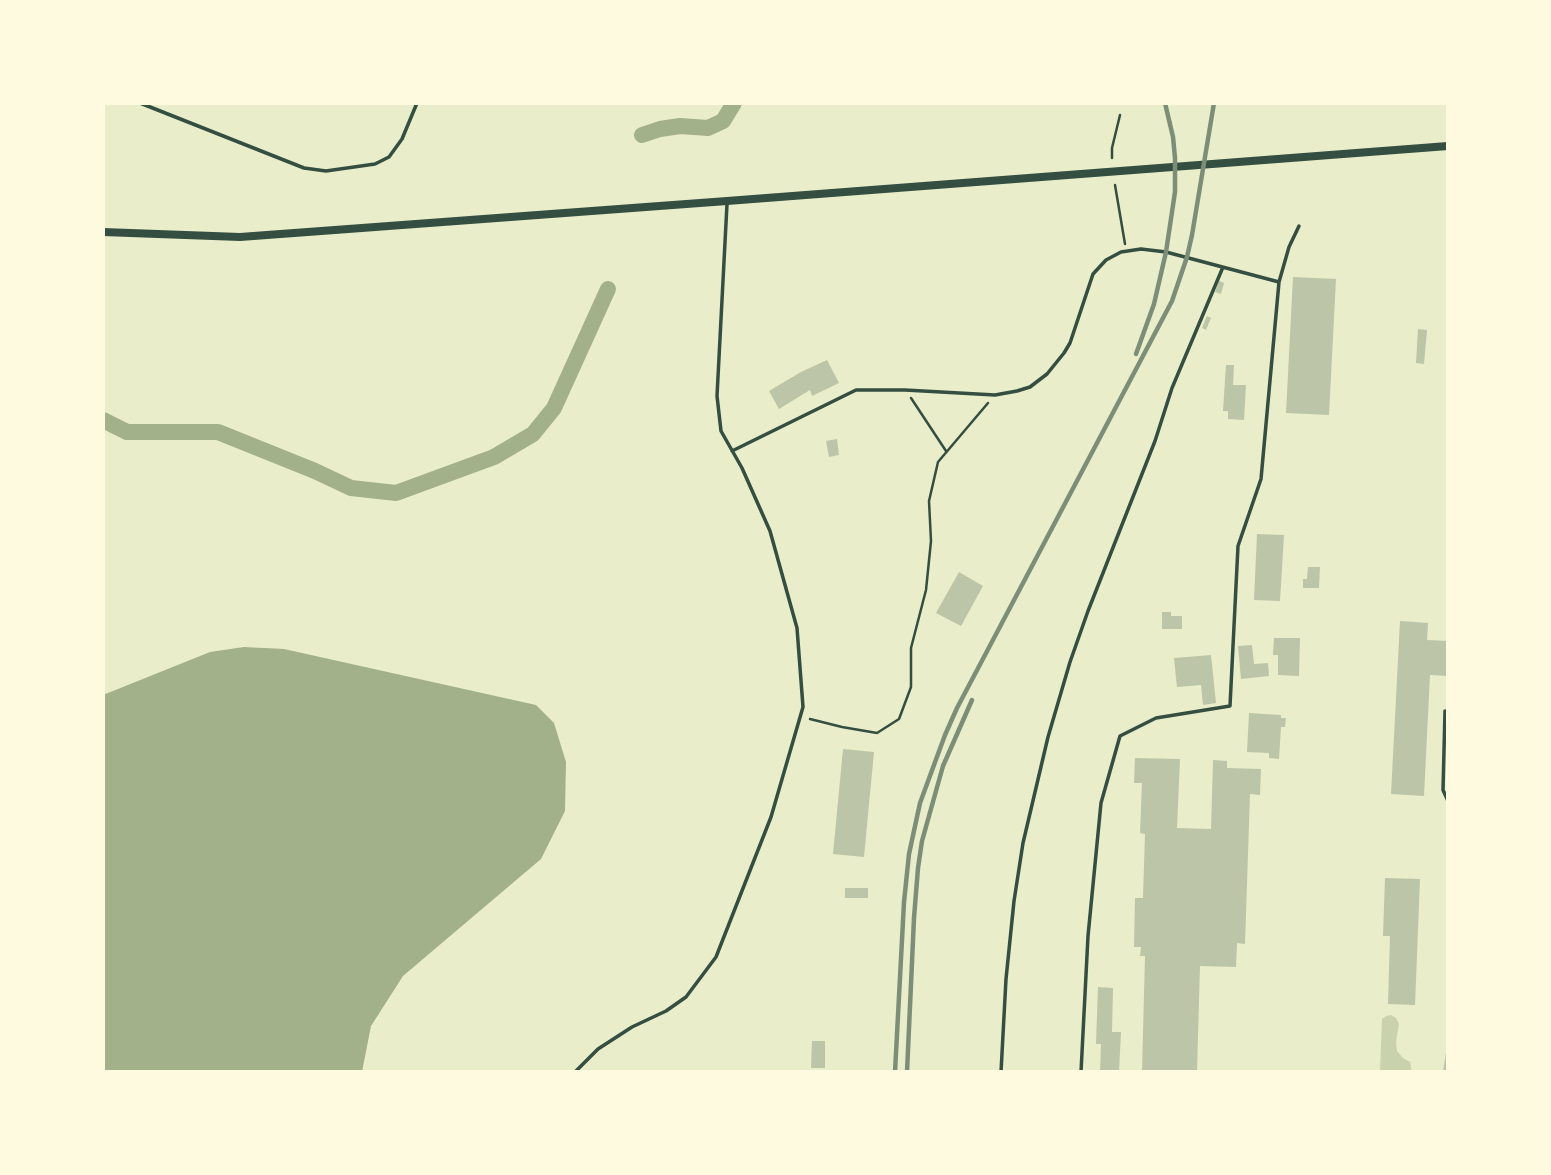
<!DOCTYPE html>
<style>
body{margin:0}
#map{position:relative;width:1551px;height:1175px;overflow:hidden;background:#e9edc9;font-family:"Golos Text",sans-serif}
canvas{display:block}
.frame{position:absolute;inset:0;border:105px solid #fefae0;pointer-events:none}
</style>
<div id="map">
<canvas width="1551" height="1175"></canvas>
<div class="frame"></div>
</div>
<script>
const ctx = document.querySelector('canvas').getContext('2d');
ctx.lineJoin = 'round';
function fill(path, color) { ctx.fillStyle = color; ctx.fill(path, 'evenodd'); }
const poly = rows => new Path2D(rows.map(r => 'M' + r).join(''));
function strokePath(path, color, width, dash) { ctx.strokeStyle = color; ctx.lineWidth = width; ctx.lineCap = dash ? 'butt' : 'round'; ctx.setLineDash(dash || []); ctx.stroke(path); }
fill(poly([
 [1391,1015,1396,1018,1399,1024,1396,1042,1397,1051,1403,1058,1410,1062,1412,1072,1380,1072,1382,1019,1386,1016]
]), '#cad2ad');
fill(poly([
 [244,647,284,649,536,705,554,723,566,762,565,811,541,859,403,976,371,1026,362,1072,103,1072,103,695,210,652]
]), '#a3b18a');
strokePath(poly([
 [642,135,660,129,680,126,708,128,723,121,734,103],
 [103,420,127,432,218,432,315,471,351,488,396,493,494,457,533,434,554,408,608,289]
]), '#a3b18a', 16);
fill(poly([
 [1293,277,1336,279,1329,415,1286,413],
 [1219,281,1224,283,1221,294,1215,292],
 [1207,316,1211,318,1206,330,1202,328],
 [1418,329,1427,330,1424,364,1416,363],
 [827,360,839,383,812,396,810,390,779,409,769,391,801,372],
 [1226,365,1234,365,1233,385,1246,385,1244,420,1228,419,1228,411,1223,411],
 [837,439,839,455,829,457,826,441],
 [1257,534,1284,535,1280,601,1254,600],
 [1308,567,1320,567,1319,588,1303,588,1303,579,1307,579],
 [959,572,983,586,961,626,936,613],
 [1162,612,1171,612,1171,616,1182,616,1182,629,1162,629],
 [1400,621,1428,623,1427,640,1448,641,1448,676,1430,675,1424,796,1391,794],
 [1274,638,1300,638,1299,676,1278,675,1278,655,1273,655],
 [1252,645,1254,664,1268,663,1269,676,1241,679,1238,646],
 [1211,655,1216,703,1203,705,1201,685,1177,687,1174,658],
 [1249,713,1281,715,1281,718,1286,718,1285,727,1281,727,1279,759,1269,758,1269,753,1247,752],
 [843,749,874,752,864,857,833,854],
 [1135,758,1180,759,1177,828,1211,829,1213,760,1227,761,1227,768,1261,769,1260,795,1250,794,1245,944,1237,943,1236,967,1200,966,1197,1072,1142,1072,1145,956,1140,956,1141,947,1134,947,1135,898,1143,898,1145,834,1140,833,1142,783,1134,783],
 [1385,878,1420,879,1415,1005,1388,1004,1390,936,1383,936],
 [845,888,868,888,868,898,845,898],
 [1098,987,1113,988,1112,1032,1121,1032,1119,1072,1100,1072,1101,1044,1096,1044],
 [812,1041,825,1041,825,1068,811,1068],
 [1446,1052,1448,1052,1448,1072,1443,1072]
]), '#bcc5a7');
strokePath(poly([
 [1112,158,1112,148,1120,115],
 [1115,185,1125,244],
 [911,398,946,451],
 [810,719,842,727,877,733,899,719,911,687,911,648,926,590,931,541,929,501,938,462,988,403]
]), '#344e41', 2.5);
strokePath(poly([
 [140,103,304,168,326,171,375,164,389,157,402,139,417,103],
 [732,451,856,390,905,390,995,395,1017,391,1030,387,1047,374,1064,353,1070,343,1093,274,1106,260,1121,252,1141,249,1166,252,1279,282],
 [1445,711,1443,790,1448,801],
 [575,1072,598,1049,632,1027,666,1011,686,997,716,957,771,817,803,707,797,628,770,531,742,468,721,431,717,396,727,204],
 [1001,1072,1006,979,1014,901,1023,843,1048,737,1070,662,1088,611,1155,441,1172,388,1223,267],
 [1081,1072,1088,936,1101,803,1120,736,1156,718,1230,706,1238,546,1261,479,1279,282,1289,247,1299,226]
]), '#344e41', 3.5);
strokePath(poly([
 [103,232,240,237,727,201,1448,146]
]), '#344e41', 8);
strokePath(poly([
 [1136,354,1154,304,1166,252,1175,192,1175,158,1173,137,1165,103],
 [895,1072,904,902,909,854,920,803,945,735,957,708,1172,301,1187,257,1192,235,1214,103],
 [907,1072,914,918,918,868,922,841,943,766,972,700]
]), '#7c8e77', 4.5);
</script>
